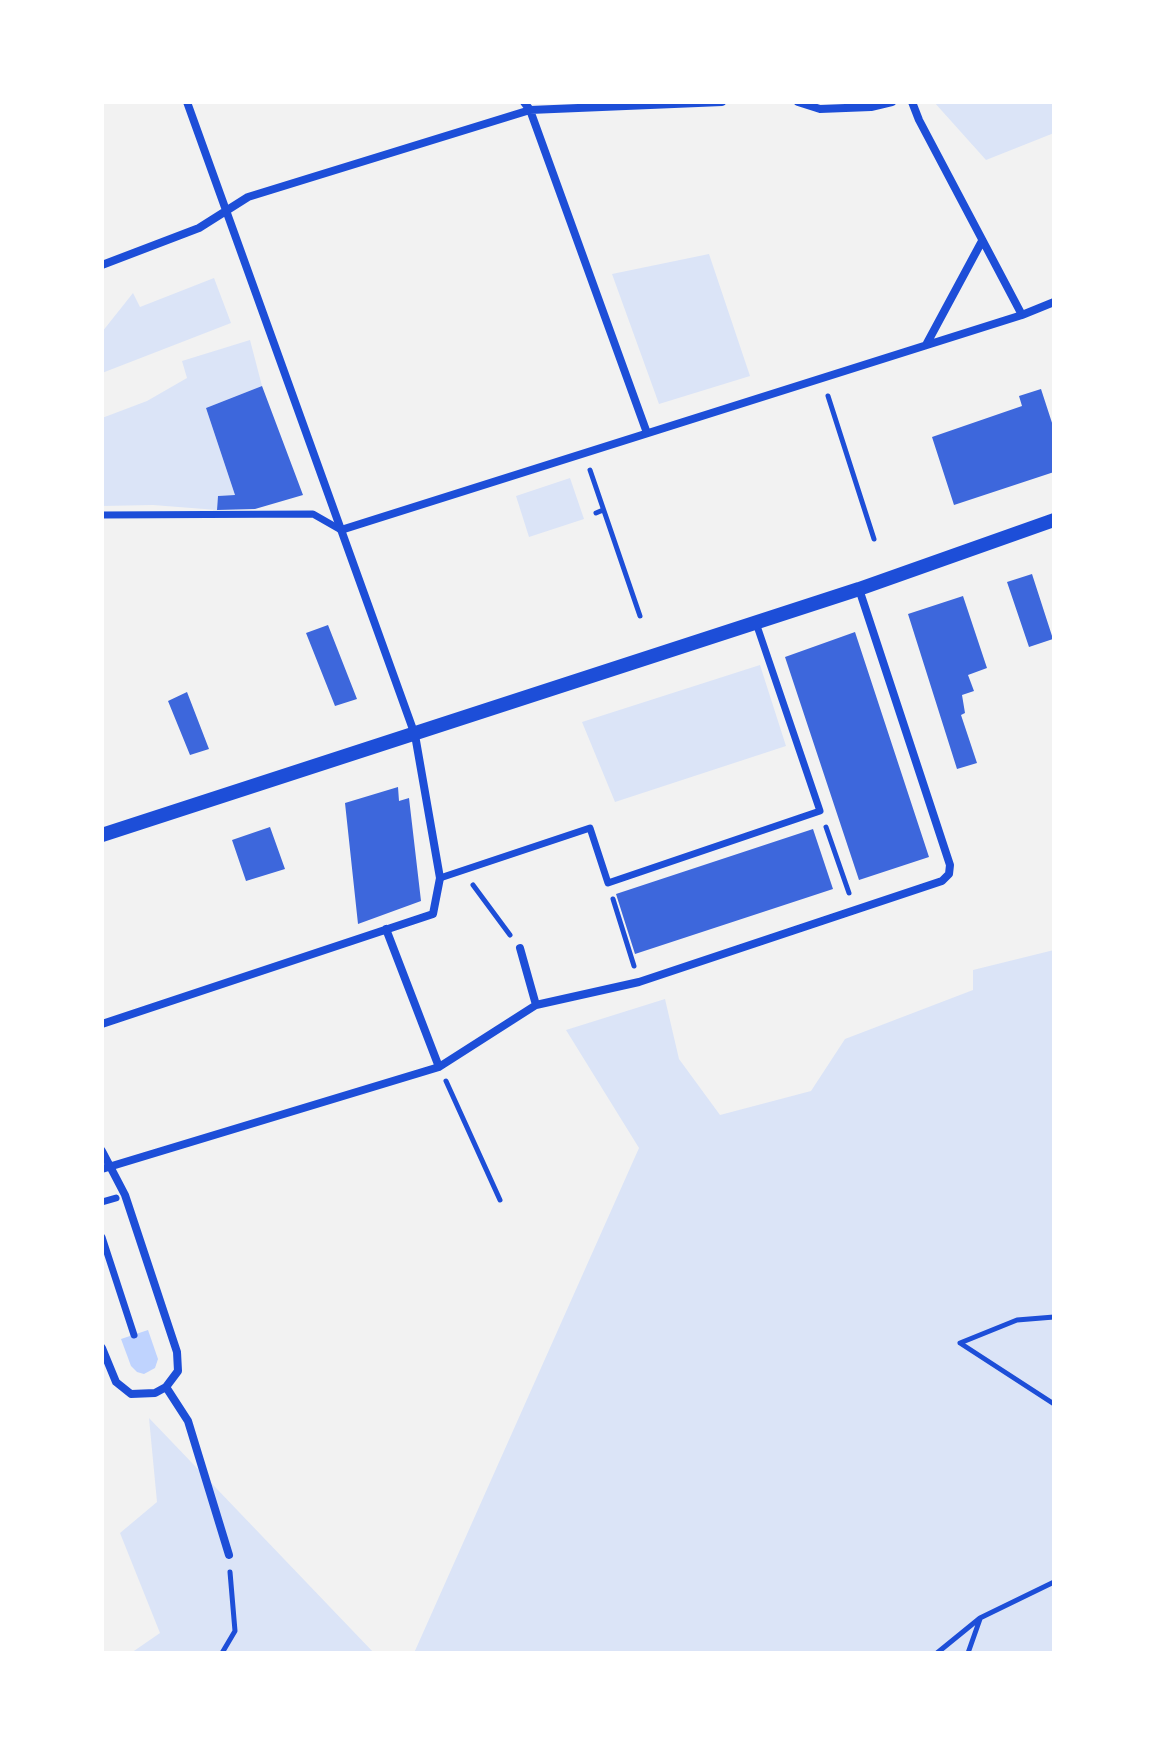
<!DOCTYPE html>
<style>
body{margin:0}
#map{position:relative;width:1156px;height:1755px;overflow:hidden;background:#f2f2f2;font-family:"Nunito Sans",sans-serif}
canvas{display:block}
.frame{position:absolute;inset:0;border:104px solid #fff;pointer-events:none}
</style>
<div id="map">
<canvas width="1156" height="1755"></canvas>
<div class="frame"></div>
</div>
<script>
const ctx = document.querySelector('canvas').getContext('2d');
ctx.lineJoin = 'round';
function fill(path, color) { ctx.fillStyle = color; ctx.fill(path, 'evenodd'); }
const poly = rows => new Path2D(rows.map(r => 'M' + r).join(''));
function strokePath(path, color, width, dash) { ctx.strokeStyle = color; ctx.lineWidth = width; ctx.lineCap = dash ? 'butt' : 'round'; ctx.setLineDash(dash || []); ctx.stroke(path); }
fill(poly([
 [934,102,1054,102,1054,133,986,160],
 [709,254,750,376,659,404,612,274],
 [214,278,231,323,102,373,102,332,133,293,140,307],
 [250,340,262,386,206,408,235,495,218,496,217,510,153,505,102,506,102,418,147,401,187,378,182,361],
 [570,478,584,519,529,537,516,496],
 [760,665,786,746,615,802,582,722],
 [1054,950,1054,1653,414,1653,639,1148,566,1030,665,999,679,1059,720,1115,811,1091,845,1039,973,990,973,970],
 [149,1418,374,1653,131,1653,160,1633,120,1533,157,1502]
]), '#dbe4f7');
fill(poly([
 [148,1330,158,1359,155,1368,144,1374,137,1372,131,1366,121,1339]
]), '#bfd3fe');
fill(poly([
 [262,386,303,495,255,509,217,510,218,496,235,495,206,408],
 [1041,389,1054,429,1054,472,954,505,932,437,1022,406,1019,396],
 [1032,574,1053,639,1029,647,1007,582],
 [963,596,987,668,968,675,974,691,962,695,965,713,961,715,977,763,957,769,908,614],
 [328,625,357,699,335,706,306,633],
 [855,632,929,857,859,880,785,657],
 [187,692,209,749,190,755,168,701],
 [398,787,399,801,409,798,421,901,358,924,345,803],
 [270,827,285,869,246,881,232,840],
 [813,829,833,889,635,954,616,894]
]), '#3d67dc');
strokePath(poly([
 [828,396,874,539],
 [590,470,640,616],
 [596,513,603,510],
 [826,827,849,893],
 [473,885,510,935],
 [613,899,634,966],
 [446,1081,500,1200],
 [1054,1317,1017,1320,960,1343,1054,1404],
 [222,1653,235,1631,230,1572],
 [937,1653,980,1618,1054,1582],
 [968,1653,980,1619]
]), '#1d4ed8', 5);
strokePath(poly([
 [102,515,313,514,341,530],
 [440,878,590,828,608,883,820,811,756,623],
 [102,1202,116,1198],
 [102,1237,134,1335]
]), '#1d4ed8', 7);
strokePath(poly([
 [524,102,530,110,647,433],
 [798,102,820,109,871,107,892,102],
 [912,102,919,120,1022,315],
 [102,265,199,228,248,197,530,110,722,102],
 [926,345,982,241],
 [341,530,1022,315,1054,302],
 [386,929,439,1067],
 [520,948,536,1005],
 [102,1024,433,914,440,878,415,735,187,102],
 [102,1151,125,1195,177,1352,178,1371,166,1387,155,1393,131,1394,116,1382,102,1348],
 [102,1169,439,1067,536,1005,639,982,942,881,949,874,950,865,859,589],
 [166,1387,188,1421,229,1555]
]), '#1d4ed8', 8);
strokePath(poly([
 [102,835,859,589,1054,520]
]), '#1d4ed8', 14);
</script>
